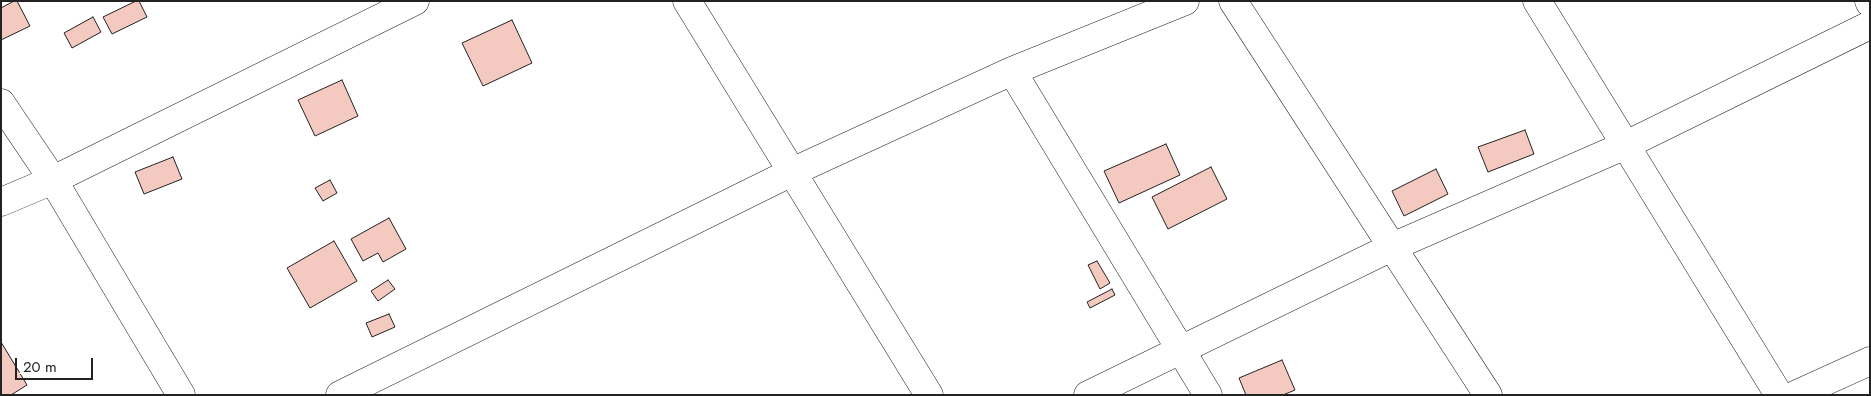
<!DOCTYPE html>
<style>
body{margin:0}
#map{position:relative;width:1871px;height:396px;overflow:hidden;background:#fff;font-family:Jost,sans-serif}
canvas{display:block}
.frame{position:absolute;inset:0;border:2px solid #222;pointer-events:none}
.scale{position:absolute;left:15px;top:358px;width:78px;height:22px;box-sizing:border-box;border:2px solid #222;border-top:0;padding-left:6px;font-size:15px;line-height:18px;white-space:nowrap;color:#222;-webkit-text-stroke:4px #fff;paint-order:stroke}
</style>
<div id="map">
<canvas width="1871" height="396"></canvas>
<div class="frame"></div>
<div class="scale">20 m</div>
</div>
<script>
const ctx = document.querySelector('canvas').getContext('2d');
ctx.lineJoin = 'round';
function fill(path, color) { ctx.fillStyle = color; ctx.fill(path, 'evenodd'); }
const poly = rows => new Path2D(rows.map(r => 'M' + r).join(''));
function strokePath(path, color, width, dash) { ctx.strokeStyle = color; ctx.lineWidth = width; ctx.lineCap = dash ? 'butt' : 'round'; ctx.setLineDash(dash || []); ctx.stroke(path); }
const building = poly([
 [14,1,17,1,30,26,1,40,1,8,14,1],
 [136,1,139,1,147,17,112,34,103,17,136,1],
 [93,17,101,32,72,48,64,33,93,17],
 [512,20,532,63,483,86,462,43,512,20],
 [342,80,358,116,315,136,298,100,342,80],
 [1525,130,1534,154,1488,172,1478,147,1525,130],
 [1166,144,1180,175,1119,203,1104,171,1166,144],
 [173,157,182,179,144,194,135,172,173,157],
 [1211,167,1227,199,1168,229,1152,197,1211,167],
 [1436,169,1448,194,1404,216,1392,191,1436,169],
 [330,180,337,193,323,201,315,188,330,180],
 [389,218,406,249,383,262,378,253,363,261,351,239,389,218],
 [334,241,357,281,310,308,287,268,334,241],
 [1097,261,1110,283,1100,289,1088,265,1097,261],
 [388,280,395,289,378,301,371,291,388,280],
 [1112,289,1115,295,1090,308,1087,302,1112,289],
 [389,314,395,327,372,337,366,323,389,314],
 [1,342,27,385,11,395,1,395,1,342],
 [1282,360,1295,390,1283,395,1246,395,1239,378,1282,360]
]);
fill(building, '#f3c9c0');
strokePath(building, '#222', 1);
const minor = poly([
 [687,1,929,395],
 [1233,1,1488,395],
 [1537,1,1779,395],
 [1869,1,1870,3],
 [1012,71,1208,395],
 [1,103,53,180,181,395],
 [1,202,53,180,415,1],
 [340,395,792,172,1012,71,1185,1],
 [1088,395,1392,247,1626,145,1870,25],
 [1795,395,1870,361]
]);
strokePath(minor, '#222', 29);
strokePath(minor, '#fff', 28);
</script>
